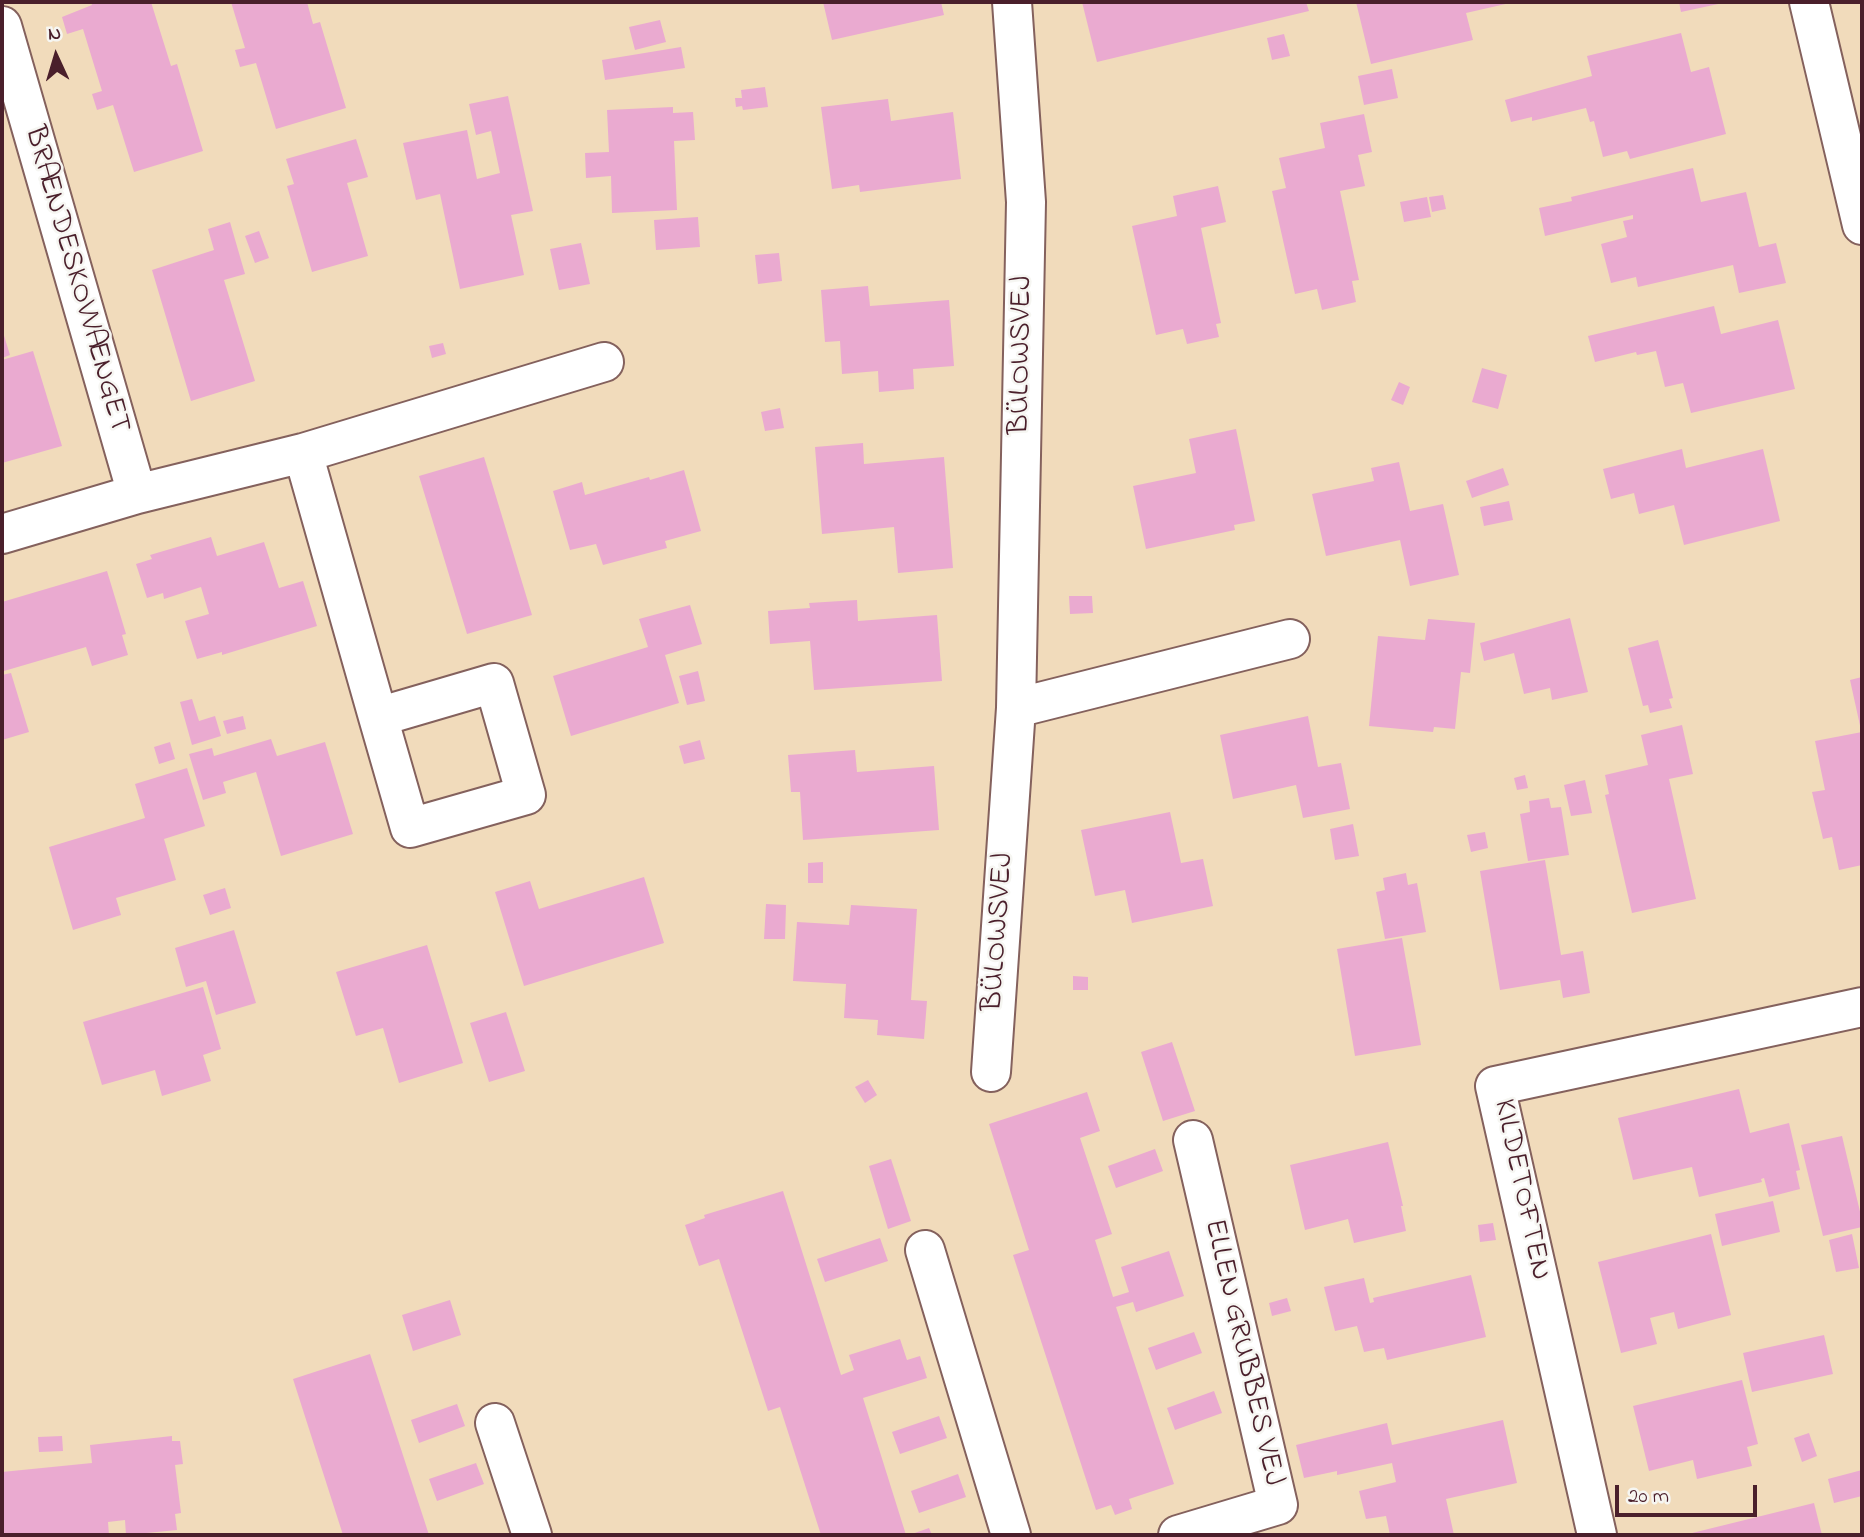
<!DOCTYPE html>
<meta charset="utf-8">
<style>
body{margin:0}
#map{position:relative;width:1864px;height:1537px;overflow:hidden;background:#f1dbbb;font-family:"Indie Flower",sans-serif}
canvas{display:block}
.frame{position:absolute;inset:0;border:4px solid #4a1f2b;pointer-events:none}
.north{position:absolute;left:21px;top:21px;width:70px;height:70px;-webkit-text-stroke:5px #f6f6f2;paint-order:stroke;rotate:356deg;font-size:19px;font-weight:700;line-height:28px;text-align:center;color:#4a1f2b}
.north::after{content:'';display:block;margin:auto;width:24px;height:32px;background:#4a1f2b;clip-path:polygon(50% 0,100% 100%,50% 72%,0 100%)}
.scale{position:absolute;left:1615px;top:1485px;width:142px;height:32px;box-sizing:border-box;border:4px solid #4a1f2b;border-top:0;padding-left:9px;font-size:21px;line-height:24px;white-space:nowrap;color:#4a1f2b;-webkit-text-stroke:5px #f6f6f2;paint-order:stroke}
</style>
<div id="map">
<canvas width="1864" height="1537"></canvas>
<div class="frame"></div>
<div class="north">N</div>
<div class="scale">20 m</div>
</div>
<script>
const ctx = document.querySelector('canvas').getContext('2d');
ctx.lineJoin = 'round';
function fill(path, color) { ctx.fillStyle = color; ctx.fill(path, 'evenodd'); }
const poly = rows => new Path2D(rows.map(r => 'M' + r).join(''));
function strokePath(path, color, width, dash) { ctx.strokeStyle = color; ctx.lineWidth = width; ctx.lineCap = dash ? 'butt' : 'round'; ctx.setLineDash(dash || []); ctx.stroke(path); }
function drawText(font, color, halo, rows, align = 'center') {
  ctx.font = font + ' "Indie Flower",sans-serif'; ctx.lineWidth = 5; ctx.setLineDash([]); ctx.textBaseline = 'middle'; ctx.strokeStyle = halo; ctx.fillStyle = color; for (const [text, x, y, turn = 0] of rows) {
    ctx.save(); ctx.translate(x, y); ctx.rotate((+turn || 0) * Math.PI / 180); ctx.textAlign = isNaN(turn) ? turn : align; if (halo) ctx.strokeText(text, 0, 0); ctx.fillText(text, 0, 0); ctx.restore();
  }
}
fill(poly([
 [91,2,151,2,171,66,177,64,203,151,134,172,113,105,97,110,92,94,102,91,83,29,67,34,62,17,92,5],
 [231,2,307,2,313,24,320,22,346,108,276,129,256,63,240,67,235,50,245,48],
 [823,2,941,2,944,15,832,40],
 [1082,2,1306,2,1309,11,1097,62],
 [1356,2,1510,2,1510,3,1466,13,1473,40,1371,64],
 [1679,2,1723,2,1723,3,1681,12],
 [660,20,666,42,635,50,629,27],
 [1681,33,1691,72,1709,67,1726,134,1630,159,1627,151,1603,157,1594,121,1590,122,1586,108,1532,121,1532,117,1511,122,1505,100,1592,76,1587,56],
 [1284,34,1290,56,1272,60,1267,38],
 [681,47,685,68,605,80,602,60],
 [1392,69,1398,98,1364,105,1358,76],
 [765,87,768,107,743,110,742,106,736,107,735,98,742,98,741,90],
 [508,96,533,211,511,215,524,275,460,289,440,194,416,200,403,143,467,130,477,179,500,173,491,131,476,135,469,104],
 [888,99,891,121,953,112,961,179,860,192,859,185,832,189,821,107],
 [673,107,673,113,693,112,695,140,674,141,677,210,612,213,611,176,586,178,585,153,609,152,607,110],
 [1364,114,1372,152,1358,155,1365,186,1340,191,1359,280,1352,281,1356,302,1322,310,1317,289,1295,294,1272,191,1286,188,1279,158,1325,148,1320,123],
 [356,139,368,177,347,183,368,256,312,272,287,186,294,184,286,159],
 [1693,168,1701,202,1746,192,1759,247,1776,243,1786,283,1739,293,1733,265,1638,287,1636,277,1611,283,1601,244,1627,237,1623,221,1633,219,1633,215,1545,236,1539,208,1572,201,1571,197],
 [1218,186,1226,222,1201,228,1221,323,1216,324,1219,337,1187,344,1183,329,1156,335,1132,226,1177,216,1173,196],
 [1443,195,1446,209,1432,212,1429,197],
 [1427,197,1431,217,1404,222,1400,202],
 [698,217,700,247,656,250,654,220],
 [230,222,245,274,224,280,255,381,191,401,152,270,214,250,208,229],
 [259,231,269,258,255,263,245,236],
 [581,243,590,284,559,290,550,249],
 [779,253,782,281,758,284,755,255],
 [868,286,870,306,949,300,954,366,913,369,914,389,879,392,878,371,842,374,840,341,825,342,821,290],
 [1714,306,1721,334,1778,320,1795,389,1691,413,1683,383,1665,387,1656,351,1637,355,1636,352,1595,362,1588,336],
 [2,329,10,355,2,358],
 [443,343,446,354,432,358,429,346],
 [33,351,62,446,2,463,2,360],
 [1482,368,1507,375,1498,409,1472,402],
 [1399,382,1410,387,1403,405,1391,400],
 [780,408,784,428,765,431,761,412],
 [1236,429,1255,521,1234,525,1235,530,1146,549,1133,486,1196,473,1189,439],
 [863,443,864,464,944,457,953,568,898,573,894,527,822,534,815,447],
 [1682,449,1686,468,1763,449,1780,521,1684,545,1674,505,1639,514,1634,493,1611,499,1603,469],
 [484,457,532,615,467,634,419,476],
 [1399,462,1410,511,1443,504,1459,575,1410,586,1400,540,1326,556,1312,494,1374,481,1371,468],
 [1503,468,1509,485,1472,498,1466,481],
 [684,470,701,531,665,541,667,548,603,565,596,544,570,550,553,491,582,482,585,495,649,477,650,480],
 [1509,501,1513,520,1484,526,1480,507],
 [211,537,217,556,264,542,279,588,303,581,317,626,222,655,222,652,197,659,185,621,209,614,201,587,164,599,163,593,147,598,136,564,152,559,150,555],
 [107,571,126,634,122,635,128,655,92,666,86,647,4,671,2,662,2,602],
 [1069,596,1092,596,1093,613,1070,614],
 [857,600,858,621,937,615,942,681,814,690,810,641,770,644,768,611,810,608,809,603],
 [690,605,702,644,665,655,679,703,571,736,553,676,648,647,639,619],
 [1570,618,1588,692,1552,700,1550,688,1524,694,1514,653,1484,661,1480,643],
 [1428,619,1475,623,1470,673,1461,672,1455,729,1434,727,1433,732,1369,726,1378,636,1425,640],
 [1658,640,1673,698,1669,699,1672,708,1650,713,1648,705,1643,706,1628,648],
 [698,671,705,701,687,705,679,676],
 [11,673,29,732,2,740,2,675],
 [1862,677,1862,730,1861,730,1850,680],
 [192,699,199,721,215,716,221,736,192,745,180,702],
 [243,716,246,729,227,734,223,721],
 [1308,716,1318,767,1341,763,1350,809,1303,818,1296,785,1233,799,1220,735],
 [1682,725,1693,774,1669,779,1696,899,1632,913,1605,795,1609,794,1605,775,1648,765,1641,735],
 [1862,732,1862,865,1839,870,1832,837,1823,839,1812,792,1825,790,1815,741],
 [271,739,277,756,325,742,353,834,281,856,256,772,223,782,226,793,203,800,189,754,212,748,214,756],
 [700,740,705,759,684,764,679,746],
 [170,742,175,759,159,764,154,747],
 [855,750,857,772,934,766,939,830,803,840,800,792,791,792,788,755],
 [187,768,205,826,164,839,176,880,116,898,121,915,73,930,49,847,145,818,135,784],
 [1525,775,1528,788,1517,790,1514,778],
 [1585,780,1592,813,1571,816,1564,785],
 [1549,798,1551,808,1561,807,1569,855,1528,861,1520,814,1530,812,1529,801],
 [1170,812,1181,863,1203,859,1213,906,1132,923,1125,890,1095,896,1081,830],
 [1353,824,1359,856,1335,860,1330,829],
 [1485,832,1488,848,1471,852,1467,835],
 [1545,860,1561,955,1583,951,1590,993,1563,998,1560,980,1500,990,1480,871],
 [823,862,823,883,808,883,808,863],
 [1406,873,1408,885,1417,883,1426,932,1385,939,1376,892,1385,890,1383,878],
 [644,877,664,943,524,986,495,892,530,881,539,909],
 [225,888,231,908,210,915,203,895],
 [766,904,786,905,785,939,764,939],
 [851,905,917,909,911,1000,927,1001,924,1039,877,1035,878,1020,844,1018,846,984,793,981,797,922,849,925],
 [234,930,256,1003,216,1015,206,981,186,987,175,948],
 [1402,938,1421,1045,1355,1056,1337,949],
 [427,945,463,1063,399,1083,383,1028,356,1036,336,972],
 [1073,976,1088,977,1088,990,1073,990],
 [203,987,221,1049,203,1055,211,1081,162,1096,155,1070,102,1085,83,1022],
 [506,1012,525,1071,489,1082,470,1023],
 [1172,1042,1195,1111,1163,1121,1141,1052],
 [868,1080,877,1095,865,1103,855,1087],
 [1739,1089,1750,1133,1789,1123,1800,1170,1796,1171,1800,1189,1769,1197,1764,1178,1761,1179,1762,1182,1699,1197,1692,1167,1633,1180,1618,1118],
 [1087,1092,1100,1131,1080,1138,1112,1234,1095,1240,1113,1297,1129,1292,1121,1267,1169,1251,1184,1296,1136,1312,1133,1302,1116,1307,1174,1484,1129,1499,1132,1509,1115,1515,1111,1505,1096,1510,1013,1255,1029,1250,989,1124],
 [1842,1136,1862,1220,1862,1227,1823,1236,1801,1145],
 [1388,1142,1403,1206,1401,1206,1406,1231,1354,1243,1348,1219,1305,1230,1290,1165],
 [1155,1149,1163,1171,1116,1188,1108,1166],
 [891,1159,911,1221,888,1229,869,1166],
 [783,1191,841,1375,854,1370,849,1355,900,1339,907,1360,920,1356,927,1378,863,1398,906,1535,821,1535,780,1407,768,1411,719,1259,699,1266,685,1225,705,1218,704,1215],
 [1773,1201,1780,1232,1722,1246,1715,1214],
 [1493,1223,1496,1240,1480,1242,1478,1225],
 [1711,1234,1731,1315,1678,1329,1674,1312,1650,1318,1657,1344,1621,1353,1598,1262],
 [1852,1234,1859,1268,1836,1272,1829,1240],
 [880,1238,888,1261,825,1282,817,1259],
 [1471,1275,1486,1337,1387,1360,1384,1348,1364,1352,1357,1326,1335,1331,1324,1287,1364,1278,1370,1303,1374,1302,1373,1298],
 [1287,1298,1291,1311,1272,1316,1269,1303],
 [450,1300,461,1335,413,1351,402,1315],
 [1194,1332,1202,1353,1156,1370,1148,1348],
 [1824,1335,1833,1374,1752,1392,1743,1353],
 [370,1354,429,1535,343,1535,293,1379],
 [1742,1380,1758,1444,1747,1447,1752,1466,1697,1479,1693,1460,1649,1471,1633,1406],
 [1214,1391,1222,1413,1175,1430,1167,1408],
 [457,1404,465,1426,419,1443,411,1420],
 [939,1416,947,1438,900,1454,892,1432],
 [1503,1420,1517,1483,1446,1499,1454,1535,1390,1535,1386,1516,1366,1519,1359,1491,1396,1482,1392,1463,1337,1475,1337,1471,1304,1478,1296,1445,1387,1423,1392,1445],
 [1809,1433,1817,1456,1802,1462,1794,1438],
 [62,1436,63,1451,39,1452,38,1437],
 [172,1436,172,1441,180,1441,183,1464,175,1465,181,1513,175,1514,177,1530,126,1535,125,1520,108,1522,109,1535,2,1535,2,1472,92,1463,90,1445],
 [476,1463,484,1484,437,1501,429,1479],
 [1862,1470,1862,1496,1834,1503,1828,1479],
 [958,1474,966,1497,919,1513,911,1491],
 [1814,1503,1822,1535,1688,1535,1688,1534],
 [929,1528,932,1535,909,1535]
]), '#eaaad0');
const street = poly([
 [2,26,137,494],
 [303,453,378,717,410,828,526,795,494,683,378,717],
 [2,534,137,494,303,453,604,362],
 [1016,708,1290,639],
 [991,1072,1016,708,1026,202,1012,2],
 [925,1250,1011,1535],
 [495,1423,532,1535],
 [1178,1535,1278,1505,1193,1140],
 [1597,1535,1495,1086,1862,1007]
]);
const secondary = poly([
 [1809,2,1862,225]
]);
strokePath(street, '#84615d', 42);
strokePath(secondary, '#84615d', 42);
strokePath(street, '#fff', 38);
strokePath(secondary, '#fff', 38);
drawText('30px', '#4a1f2b', '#f6f6f2', [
 ["BRÆNDESKOVVÆNGET",75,280,74],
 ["BÜLOWSVEJ",1023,355,-89],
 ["BÜLOWSVEJ",1000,932,-86],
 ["KILDETOFTEN",1520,1190,78],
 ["ELLEN GRUBBES VEJ",1242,1353,77]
]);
</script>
